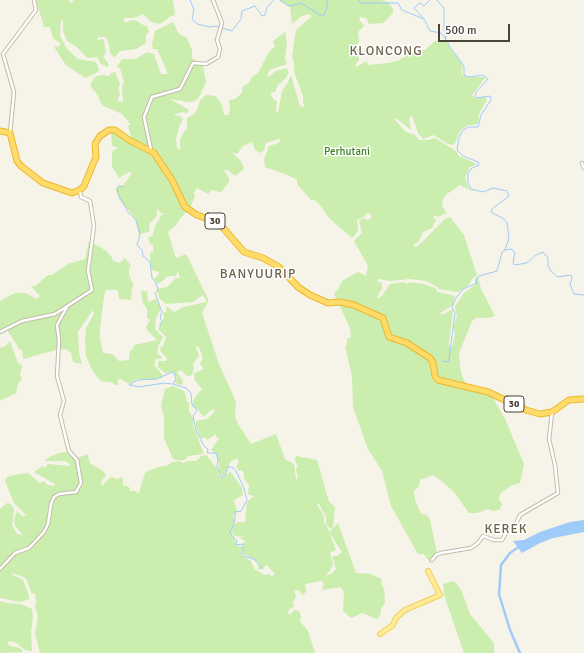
<!DOCTYPE html>
<style>
body{margin:0}
#map{position:relative;width:584px;height:653px;overflow:hidden;background:#f6f3e8;font-family:Signika,sans-serif}
canvas{display:block}
.scale{position:absolute;left:438px;top:24px;width:72px;height:18px;box-sizing:border-box;border:2px solid #4a4436;border-top:0;padding-left:5px;font-size:12px;line-height:14px;white-space:nowrap;color:#4a4436;-webkit-text-stroke:3px #fff;paint-order:stroke}
</style>
<div id="map">
<canvas width="584" height="653"></canvas>
<div class="scale">500 m</div>
</div>
<script>
const ctx = document.querySelector('canvas').getContext('2d');
ctx.lineJoin = 'round';
function fill(path, color) { ctx.fillStyle = color; ctx.fill(path, 'evenodd'); }
const poly = rows => new Path2D(rows.map(r => 'M' + r).join(''));
function strokePath(path, color, width, dash) { ctx.strokeStyle = color; ctx.lineWidth = width; ctx.lineCap = dash ? 'butt' : 'round'; ctx.setLineDash(dash || []); ctx.stroke(path); }
function drawText(font, color, halo, rows, align = 'center') {
  ctx.font = font + ' Signika,sans-serif'; ctx.lineWidth = 3; ctx.setLineDash([]); ctx.textBaseline = 'middle'; ctx.strokeStyle = halo; ctx.fillStyle = color; for (const [text, x, y, turn = 0] of rows) {
    ctx.save(); ctx.translate(x, y); ctx.rotate((+turn || 0) * Math.PI / 180); ctx.textAlign = isNaN(turn) ? turn : align; if (halo) ctx.strokeText(text, 0, 0); ctx.fillText(text, 0, 0); ctx.restore();
  }
}
fill(poly([
 [36,0,70,0,69,2,71,3,74,0,173,0,175,15,171,16,160,24,151,22,143,14,134,18,124,18,123,20,126,23,129,21,135,20,145,26,147,26,149,32,146,35,146,43,136,49,120,51,114,58,110,52,109,44,106,37,98,37,98,40,103,39,104,41,106,53,103,56,109,65,107,67,101,64,97,57,87,58,78,48,67,41,63,31,63,21,61,20,60,35,66,48,78,59,96,62,99,69,98,72,85,78,66,65,54,47,60,46,60,43,53,38,50,27,44,27],
 [279,0,381,0,388,2,393,9,393,13,383,23,369,24,366,18,360,17,359,19,364,26,358,32,359,42,357,46,359,60,355,65,356,67,367,61,368,65,389,63,400,60,413,50,425,50,435,41,445,41,462,64,463,67,461,73,464,76,469,77,486,77,472,95,475,98,485,97,487,99,479,114,478,123,475,125,468,125,461,130,454,145,448,144,434,135,423,139,418,133,412,116,410,117,409,119,411,130,396,118,395,120,406,132,415,135,419,140,429,140,435,138,456,151,459,156,477,164,470,167,465,177,468,187,474,192,460,185,447,194,443,199,442,206,447,213,438,217,434,215,433,217,436,220,432,228,423,232,419,241,413,245,415,247,418,246,445,219,450,217,464,235,477,275,472,279,469,285,458,292,439,289,436,286,426,281,410,279,390,281,379,279,377,281,382,283,382,288,377,297,379,298,382,296,390,284,404,282,407,284,409,282,424,284,435,288,438,292,455,296,453,305,440,313,442,315,451,310,453,311,449,344,450,347,452,347,455,333,453,327,457,317,455,306,464,293,475,285,475,279,478,276,481,289,495,316,488,318,476,318,472,321,459,353,461,373,466,384,492,396,505,419,524,464,520,483,510,486,500,494,499,499,502,504,499,510,493,511,488,509,477,513,469,513,454,492,443,482,433,475,420,480,419,486,414,491,415,500,421,514,427,515,430,520,437,553,430,563,424,554,418,554,391,506,382,471,368,449,353,407,352,376,345,346,347,345,347,339,351,337,350,328,334,294,338,289,342,281,358,272,366,276,368,266,354,241,362,233,359,221,363,218,368,220,371,218,371,216,368,212,364,217,357,220,358,231,352,238,330,219,320,205,315,200,311,200,297,184,297,180,288,175,265,167,264,159,269,146,279,143,281,138,266,143,264,150,260,153,255,150,252,142,243,146,237,154,231,152,241,161,244,169,235,176,228,170,224,170,229,178,229,182,221,192,212,190,208,194,197,188,194,193,195,196,191,206,180,219,176,225,168,232,176,258,186,254,208,299,208,302,202,313,219,364,236,402,235,416,238,424,251,444,276,434,285,459,294,464,296,480,298,478,296,469,298,466,295,460,296,456,317,460,329,502,335,507,333,527,330,529,326,523,326,517,319,504,316,503,324,516,324,524,326,524,336,550,330,553,333,565,326,576,331,574,336,569,332,556,337,556,342,552,329,532,338,523,356,573,370,574,382,579,381,584,384,589,385,603,381,609,380,616,377,619,362,613,351,618,343,611,344,594,343,590,340,587,322,590,324,583,321,581,305,584,306,592,302,595,299,590,294,591,296,597,293,602,294,607,289,609,288,613,289,615,295,610,299,611,301,616,300,621,308,631,315,653,40,653,35,633,38,616,35,607,36,603,35,594,31,593,27,580,24,577,12,573,13,575,23,580,29,595,29,599,20,602,0,598,0,509,7,503,11,504,14,510,12,525,17,534,23,535,15,526,14,520,17,511,23,517,26,515,14,503,5,481,7,477,14,475,28,473,40,483,44,481,47,485,54,486,55,484,34,472,43,466,45,468,48,464,70,466,70,464,65,461,45,461,47,458,59,453,66,452,75,459,88,454,89,461,92,465,102,470,106,475,101,482,102,486,111,477,117,479,123,477,123,485,129,487,130,491,136,491,137,493,139,493,145,473,148,471,158,467,167,466,172,462,180,461,183,463,187,461,196,461,201,456,206,455,219,471,218,475,221,478,224,478,230,471,242,488,243,495,234,500,237,511,233,516,235,521,230,529,237,546,242,546,242,556,251,561,254,569,265,575,268,574,272,576,275,574,267,565,260,570,258,569,259,563,244,554,242,544,246,541,239,538,245,537,235,536,231,531,233,525,238,522,245,522,247,502,254,496,248,494,249,485,244,479,244,473,242,470,239,471,236,466,239,463,237,458,231,461,224,476,221,477,217,454,211,450,219,438,216,437,216,434,207,440,205,437,201,439,196,428,196,421,207,419,215,411,214,409,210,411,204,417,197,409,192,406,194,399,202,389,195,381,194,375,194,373,204,369,200,364,203,358,199,347,195,346,199,355,193,364,194,368,192,375,187,376,181,370,177,372,183,381,182,385,175,383,177,379,174,372,165,373,158,367,158,361,166,361,167,358,161,352,160,348,163,346,166,337,158,329,164,318,163,314,164,312,167,313,166,306,174,312,183,307,206,302,206,300,203,295,193,302,166,304,159,298,157,289,167,287,176,278,180,278,178,271,176,276,168,276,160,283,157,283,154,279,159,274,159,272,152,270,150,260,150,253,153,252,153,245,150,244,148,238,153,235,155,226,163,213,160,213,158,209,157,210,157,216,150,223,149,232,139,234,135,218,119,199,116,189,119,185,123,186,132,173,129,172,119,178,112,166,112,152,118,147,114,147,112,145,111,132,115,132,132,140,128,125,131,125,122,114,102,105,97,94,90,86,94,78,97,76,103,75,109,76,111,73,115,72,120,84,118,88,120,94,117,101,123,102,122,87,124,82,120,68,117,67,122,59,136,59,147,52,154,54,161,74,168,74,157,49,153,49,152,45,155,31,173,22,179,34,187,38,192,50,192,58,203,66,206,82,199,97,194,101,190,102,170,99,189,110,187,113,182,112,173,115,180,116,183,119,179,127,176,139,177,148,180,150,180,140,184,132,187,129,187,118,193,115,198,108,200,100,206,95,216,96,222,105,224,115,228,115,230,110,229,100,235,99,242,93,243,86,248,84,253,76,258,73,269,52,275,46,273,41,285,32,287,42,285,59,287,64,270,70,267,76,268,77,276,71,286,68,289,72,286,78,278,85,275,92,270,93,274,100,277,101,276,111,278,113,282,91,287,84,291,75,300,106,304,107,305,106,303,103,303,96,294,72,294,63,292,56,296,30,312,16,309,14,302,16,292,24,290,7],
 [89,241,105,250,111,256,113,261,120,263,125,258,131,266,129,269,129,275,134,286,132,288,131,300,119,299,118,291,116,290,106,290,104,296,100,328,100,339,103,353,112,354,119,361,129,360,130,350,133,349,134,345,157,340,148,331,146,327,150,320,147,318,147,309,143,303,141,291,147,291,148,302,156,299,161,309,156,318,155,329,163,337,158,347,157,353,163,358,156,359,154,365,164,377,153,380,138,379,129,384,121,379,117,380,119,385,116,385,111,382,101,381,98,378,91,368,86,356,85,340,86,328,94,314,93,310,78,332,79,353,82,364,73,362,71,353,66,349,56,350,23,359,22,350,20,350,7,330,0,331,0,301,15,293,26,293,36,299,40,296,31,286,35,286,48,275,52,275,68,264,85,259],
 [10,341,18,363,22,366,20,375,22,379,18,384,16,393,0,401,0,348,6,346],
 [173,386,184,391,187,399,185,400,189,403,189,411,193,418,193,426,204,454,188,456,185,460,175,460,172,457,164,438,164,418,161,405,165,389],
 [453,581,457,584,462,592,470,614,494,643,494,653,464,653,444,595,443,584],
 [0,601,6,603,20,604,32,609,33,618,31,631,32,651,25,650,15,642,9,641,7,645,20,648,23,652,0,653]
]), '#cbedad');
fill(poly([
 [584,520,584,532,553,538,540,543,522,553,513,541,524,540,540,532,570,522]
]), '#9fcbf8');
strokePath(poly([
 [190,0,194,10,192,19,197,24,210,27,216,26,219,27],
 [280,0,287,5,291,6,301,3,320,15,324,15,327,8,327,0],
 [358,0,361,3,398,3,402,10,424,19,430,31,441,33,446,40],
 [437,0,444,8,444,29,446,40,450,47,464,66,464,75,469,77,483,75,488,79,476,92,475,96,477,98,490,96,491,100,481,115,478,127,469,127,463,130,459,138,457,150,463,156,478,162,479,165,472,168,468,173,468,183,471,189,483,192,493,188,507,191,509,196,492,209,491,212,504,219,507,223,509,238,505,250],
 [423,18,414,8,420,3,424,6,430,0],
 [222,28,232,31,241,19,242,11,255,6,262,16,265,15,267,7,274,0],
 [123,187,119,186,117,188,118,194,128,212,136,220,140,235,137,245,142,250,143,256,150,262,152,278,156,283,158,290,155,293,162,312,160,317,162,322,160,324,160,326],
 [443,361,448,362,449,359,455,313,452,307,456,298,463,289,477,283,476,280,479,276,497,271,502,252,505,250,512,249,515,253,513,262,514,265,527,263,536,255,543,252,548,258,548,266,551,271,558,277,571,275,572,278,570,284,574,294,584,295],
 [129,385,138,380,157,379,172,372,174,373,176,379,173,384,186,388,191,393,192,405,197,410,193,416,196,431,204,446,208,449,207,453,216,453,218,460,217,467,220,472,219,475,222,478,225,476,228,467,232,467,236,471,244,488,247,500,241,511,235,512,235,520,230,533,237,541,236,545,243,544,243,556,254,559,263,569],
 [130,385,139,387,164,383,172,384]
]), '#9fcbf8', 1);
strokePath(poly([
 [520,653,510,630,499,594,501,565,510,553,520,546]
]), '#9fcbf8', 2.5);
const minor = poly([
 [10,133,14,92,3,54,36,10,34,0],
 [151,150,144,117,152,97,180,89,193,63,206,64,218,57,220,49,217,40,222,23,213,0],
 [582,163,584,168],
 [0,332,22,321,55,314,92,290,88,271,94,226,90,201,81,197,80,191],
 [432,560,436,555,441,553,471,548,478,543,483,536,494,540,502,540,506,533,514,528,520,515,558,493,555,465,549,439,552,413],
 [0,569,15,553,29,548,44,532,48,524,51,504,54,497,59,494,76,492,81,483,77,460,69,451,60,415,64,401,57,376,59,340,57,325,67,307]
]);
const major = poly([
 [380,634,393,625,396,618,405,610,440,595,428,571]
]);
const highway = poly([
 [0,131,10,133,17,161,21,166,43,183,72,193,80,190,84,186,96,157,95,144,100,136,109,130,115,130,129,140,154,153,172,180,185,207,197,215,219,223,244,252,263,258,279,267,298,287,310,295,328,303,340,302,354,305,383,318,389,337,407,343,430,358,433,363,435,376,438,380,488,392,526,410,540,414,552,412,569,400,584,399]
]);
strokePath(minor, '#c2bca9', 4.5);
strokePath(major, '#f0d05c', 6);
strokePath(highway, '#edb72b', 7);
strokePath(minor, '#fff', 2.5);
strokePath(major, '#ffeb98', 4);
strokePath(highway, '#ffdb6a', 5);
for (const [x, y, w] of [
 [215,221,20],
 [514,404,20]
]) { const box = new Path2D(); box.roundRect(x - w / 2, y - 8, w, 16, 3); ctx.fillStyle = '#fff'; ctx.fill(box); strokePath(box, '#4a4436', 1); }
drawText('bold 10px', '#4a4436', null, [
 ["30",215,221],
 ["30",514,404]
]);
drawText('11px', '#3e8222', '#fff', [
 ["Perhutani",347,152]
]);
ctx.letterSpacing = '1px';
drawText('13px', '#6e634c', '#fff', [
 ["KLONCONG",386,52],
 ["BANYUURIP",258,275],
 ["KEREK",506,530]
]);
ctx.letterSpacing = '0px';
</script>
